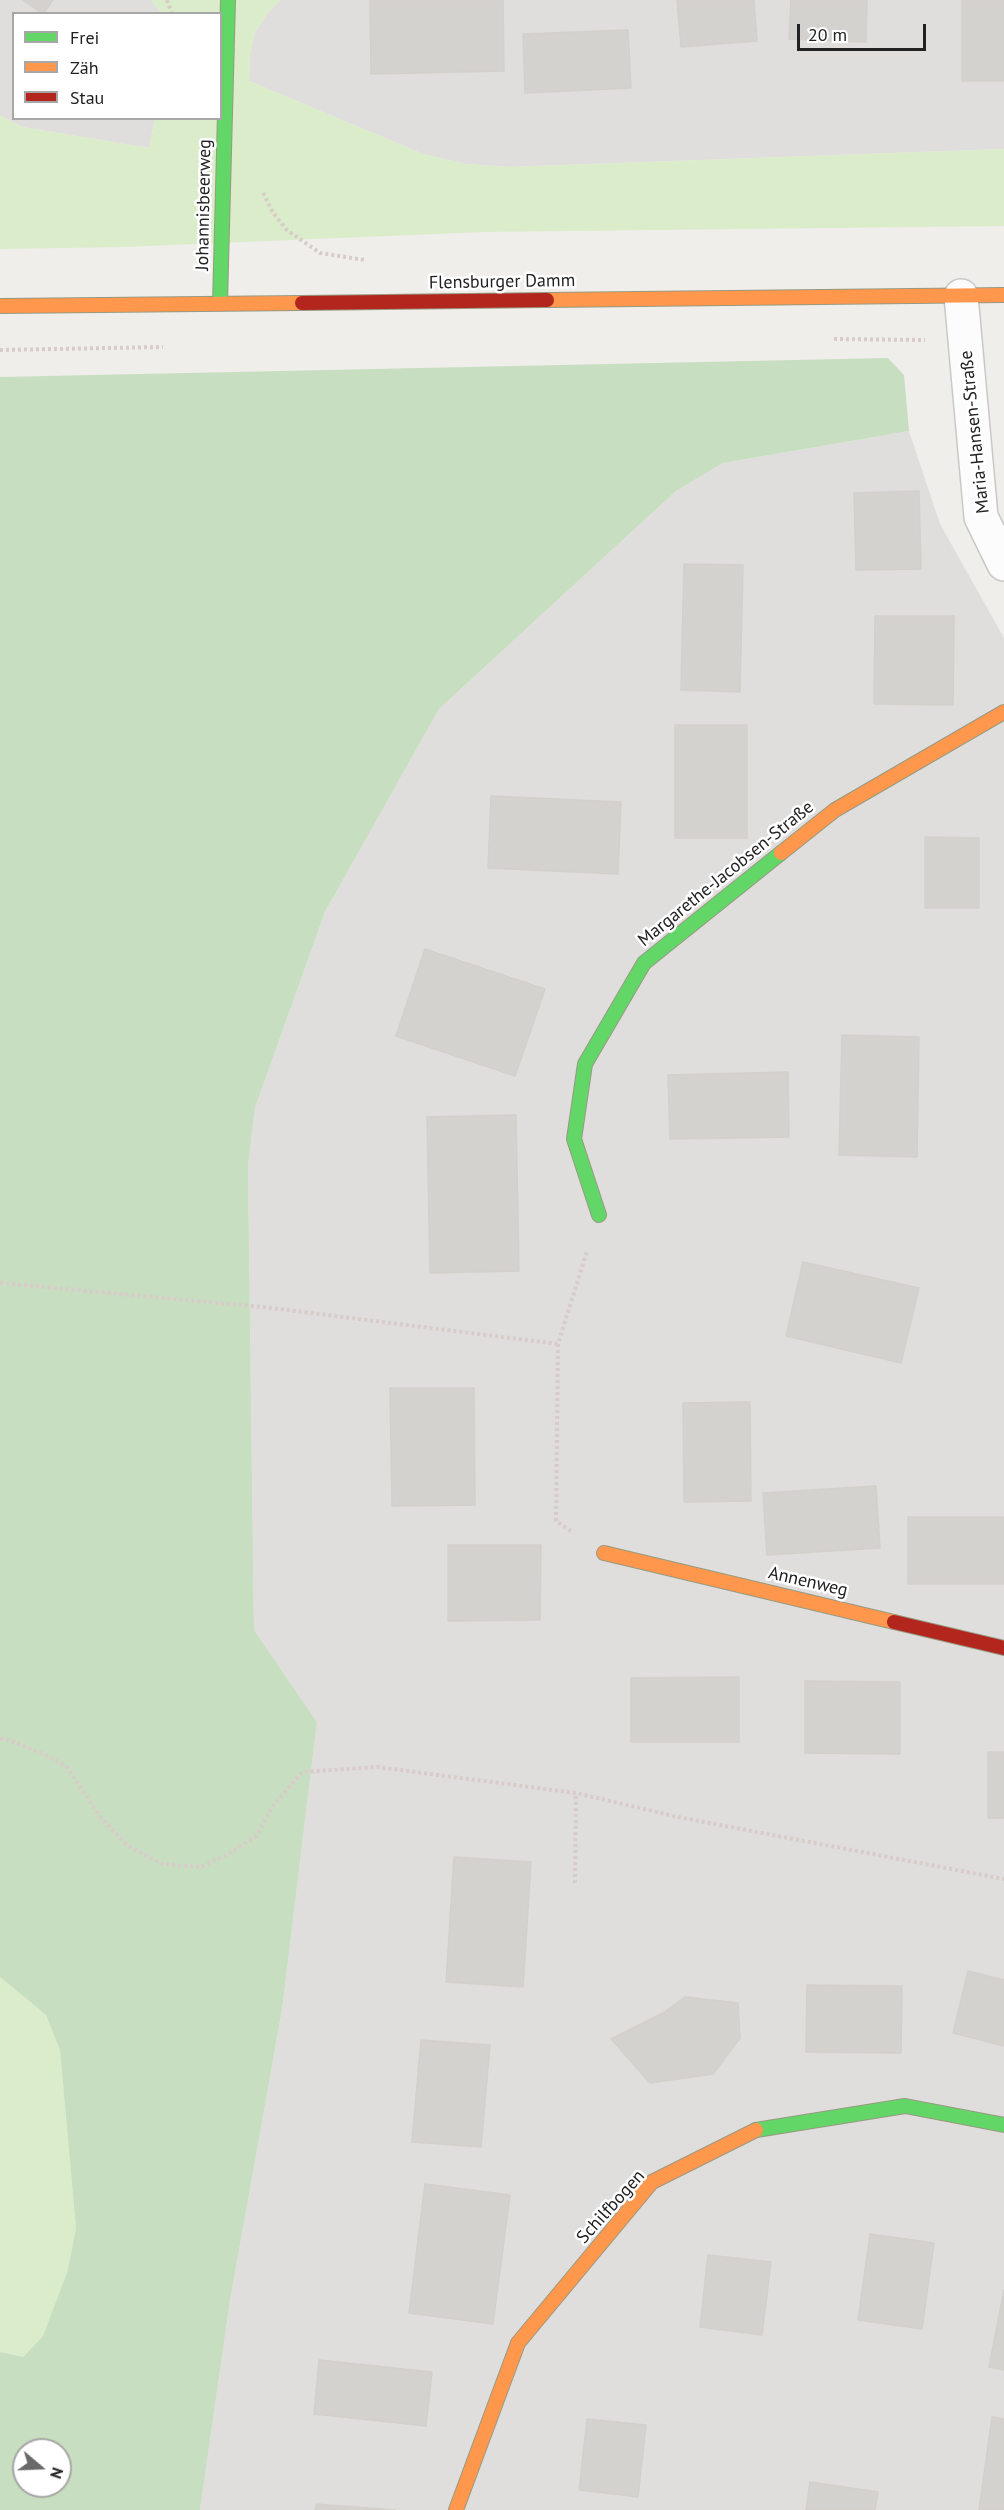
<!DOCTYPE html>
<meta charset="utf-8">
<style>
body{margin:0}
#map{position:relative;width:1004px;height:2510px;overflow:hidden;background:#f0eeea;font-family:"PT Sans",sans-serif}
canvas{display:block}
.legend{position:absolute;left:12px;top:12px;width:210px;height:108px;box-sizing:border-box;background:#fff;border:2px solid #a7a7a7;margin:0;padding:8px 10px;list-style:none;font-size:18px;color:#222}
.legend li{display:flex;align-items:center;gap:12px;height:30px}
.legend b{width:30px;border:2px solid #a7a7a7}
.north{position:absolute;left:12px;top:2438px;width:60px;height:60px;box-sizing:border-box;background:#fff;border:2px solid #a7a7a7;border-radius:50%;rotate:109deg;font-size:16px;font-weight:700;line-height:24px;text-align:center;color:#222}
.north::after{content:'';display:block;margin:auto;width:21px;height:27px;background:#6a6968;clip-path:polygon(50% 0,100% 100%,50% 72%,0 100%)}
.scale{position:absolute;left:797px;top:24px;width:129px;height:27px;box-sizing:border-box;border:3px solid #222;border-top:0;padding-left:8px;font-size:18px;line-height:21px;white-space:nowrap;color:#222;-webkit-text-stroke:4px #fff;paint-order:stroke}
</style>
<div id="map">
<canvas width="1004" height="2510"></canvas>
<ul class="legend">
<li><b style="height:8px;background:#63d668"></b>Frei</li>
<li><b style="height:8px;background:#ff974d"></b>Zäh</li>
<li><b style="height:8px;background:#b3261e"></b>Stau</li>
</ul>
<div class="north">N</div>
<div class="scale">20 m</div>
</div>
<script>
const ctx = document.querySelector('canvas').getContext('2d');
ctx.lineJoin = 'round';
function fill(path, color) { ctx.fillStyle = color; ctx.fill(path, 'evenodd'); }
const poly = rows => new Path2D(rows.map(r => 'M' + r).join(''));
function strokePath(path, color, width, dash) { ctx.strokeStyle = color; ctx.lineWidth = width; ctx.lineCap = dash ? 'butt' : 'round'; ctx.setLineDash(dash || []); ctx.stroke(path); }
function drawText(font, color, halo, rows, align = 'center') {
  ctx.font = font + ' "PT Sans",sans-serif'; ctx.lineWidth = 5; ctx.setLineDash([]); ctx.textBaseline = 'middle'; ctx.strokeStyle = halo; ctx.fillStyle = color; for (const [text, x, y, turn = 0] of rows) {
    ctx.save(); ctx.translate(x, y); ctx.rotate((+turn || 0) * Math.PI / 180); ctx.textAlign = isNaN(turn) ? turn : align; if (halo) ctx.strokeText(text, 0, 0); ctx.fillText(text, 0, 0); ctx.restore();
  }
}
fill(poly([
 [0,0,151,0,161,13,14,14,14,118,155,119,149,148,22,127,0,115],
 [280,0,1004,0,1004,149,508,167,466,164,423,154,249,81,250,54,255,32,267,14],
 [909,431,940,524,1004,638,1004,2510,200,2510,230,2301,282,2010,317,1722,254,1630,248,1166,255,1108,325,912,439,709,676,491,723,463]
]), '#dfdedc');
fill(poly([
 [151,0,280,0,267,14,255,32,250,54,249,81,423,154,466,164,508,167,1004,149,1004,226,483,232,125,247,0,249,0,115,22,127,149,148,155,119,220,118,220,14,161,13],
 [0,1977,46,2015,60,2050,76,2228,67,2273,55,2308,43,2336,23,2357,0,2352]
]), '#daecca');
fill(poly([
 [888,358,904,375,909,431,723,463,676,491,439,709,325,912,255,1108,248,1166,254,1630,317,1722,282,2010,230,2301,200,2510,0,2510,0,2352,23,2357,43,2336,67,2273,76,2228,60,2050,46,2015,0,1977,0,377],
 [24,2450,60,2450,60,2486,24,2486]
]), '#c8dec0');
const building = poly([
 [23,0,53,0,43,14,23,0],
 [370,0,503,0,504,71,371,74,370,0],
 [677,0,754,0,757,41,681,47,677,0],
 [791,0,867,0,866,42,789,39,791,0],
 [962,0,1004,0,1004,81,962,81,962,0],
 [628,30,631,88,525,93,523,34,628,30],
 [919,491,921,569,856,570,854,493,919,491],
 [684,564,743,565,740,692,681,690,684,564],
 [875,616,954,616,953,705,874,704,875,616],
 [675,725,747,725,747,838,675,838,675,725],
 [491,796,621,802,618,874,488,868,491,796],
 [925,837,979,838,979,908,925,908,925,837],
 [425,949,545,989,515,1076,396,1036,425,949],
 [842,1035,919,1037,917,1157,839,1155,842,1035],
 [788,1072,789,1137,670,1139,668,1075,788,1072],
 [516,1115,519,1271,430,1273,427,1117,516,1115],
 [803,1262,919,1288,901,1363,786,1336,803,1262],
 [390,1388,474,1388,475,1505,392,1506,390,1388],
 [750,1402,751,1501,684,1502,683,1403,750,1402],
 [876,1486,880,1548,767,1555,763,1493,876,1486],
 [908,1517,1004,1517,1004,1584,908,1584,908,1517],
 [448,1545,541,1545,540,1620,448,1621,448,1545],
 [739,1677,739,1742,631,1742,631,1678,739,1677],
 [805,1681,900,1682,900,1754,805,1753,805,1681],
 [988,1752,1004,1752,1004,1818,988,1818,988,1752],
 [454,1857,531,1862,523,1987,446,1982,454,1857],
 [968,1971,1004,1980,1004,2046,953,2033,968,1971],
 [807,1985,902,1986,901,2053,806,2052,807,1985],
 [685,1997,738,2003,740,2038,713,2074,650,2083,611,2039,663,2013,685,1997],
 [421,2040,490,2045,481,2147,412,2142,421,2040],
 [425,2184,510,2195,493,2324,409,2313,425,2184],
 [870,2234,934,2243,922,2329,858,2320,870,2234],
 [708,2255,771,2262,762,2335,700,2327,708,2255],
 [1004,2290,1004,2370,989,2367,1004,2290],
 [319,2360,432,2372,426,2426,314,2414,319,2360],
 [992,2417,1004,2419,1004,2510,979,2510,992,2417],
 [587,2419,646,2425,638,2497,579,2490,587,2419],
 [810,2482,878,2492,875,2510,806,2510,810,2482],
 [316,2504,395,2510,315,2510,316,2504]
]);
fill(building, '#d4d2cf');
strokePath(building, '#d3d0cb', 1.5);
const street = poly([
 [961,296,981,517,1004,564]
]);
const fast = poly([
 [220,303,228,0],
 [599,1215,574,1139,585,1064,644,963,781,853],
 [756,2130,905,2106,1004,2125]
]);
const slow = poly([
 [547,300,1004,295],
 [0,306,302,303],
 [781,853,835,810,1004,712],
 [604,1553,894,1622],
 [456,2510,518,2343,652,2182,756,2130]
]);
const jam = poly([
 [302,303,547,300],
 [894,1622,1004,1648]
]);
strokePath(street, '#c9c8c6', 36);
strokePath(fast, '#979a82', 16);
strokePath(slow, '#979a82', 16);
strokePath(jam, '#979a82', 16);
strokePath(poly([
 [167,0,172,14],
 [263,193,273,213,287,230,320,253,365,260],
 [834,339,925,340],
 [0,350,163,347],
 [0,1283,263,1307,558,1344],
 [571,1531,556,1521,558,1344,587,1251],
 [0,1739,8,1740,46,1755,66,1766,101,1818,128,1846,162,1864,201,1867,232,1852,256,1836,274,1805,302,1772,377,1767,576,1793,678,1817,1004,1879],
 [575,1883,576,1793]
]), '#d8cbc9', 4, [3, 3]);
strokePath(street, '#fdfcfc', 33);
strokePath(fast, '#63d668', 14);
strokePath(slow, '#ff974d', 14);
strokePath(jam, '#b3261e', 14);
drawText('18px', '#222', '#fff', [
 ["Johannisbeerweg",204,205,-89],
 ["Flensburger Damm",502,282,-1],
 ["Maria-Hansen-Straße",975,432,-96],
 ["Margarethe-Jacobsen-Straße",726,874,-39],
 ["Annenweg",808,1582,13],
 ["Schilfbogen",611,2207,-48]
]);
</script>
